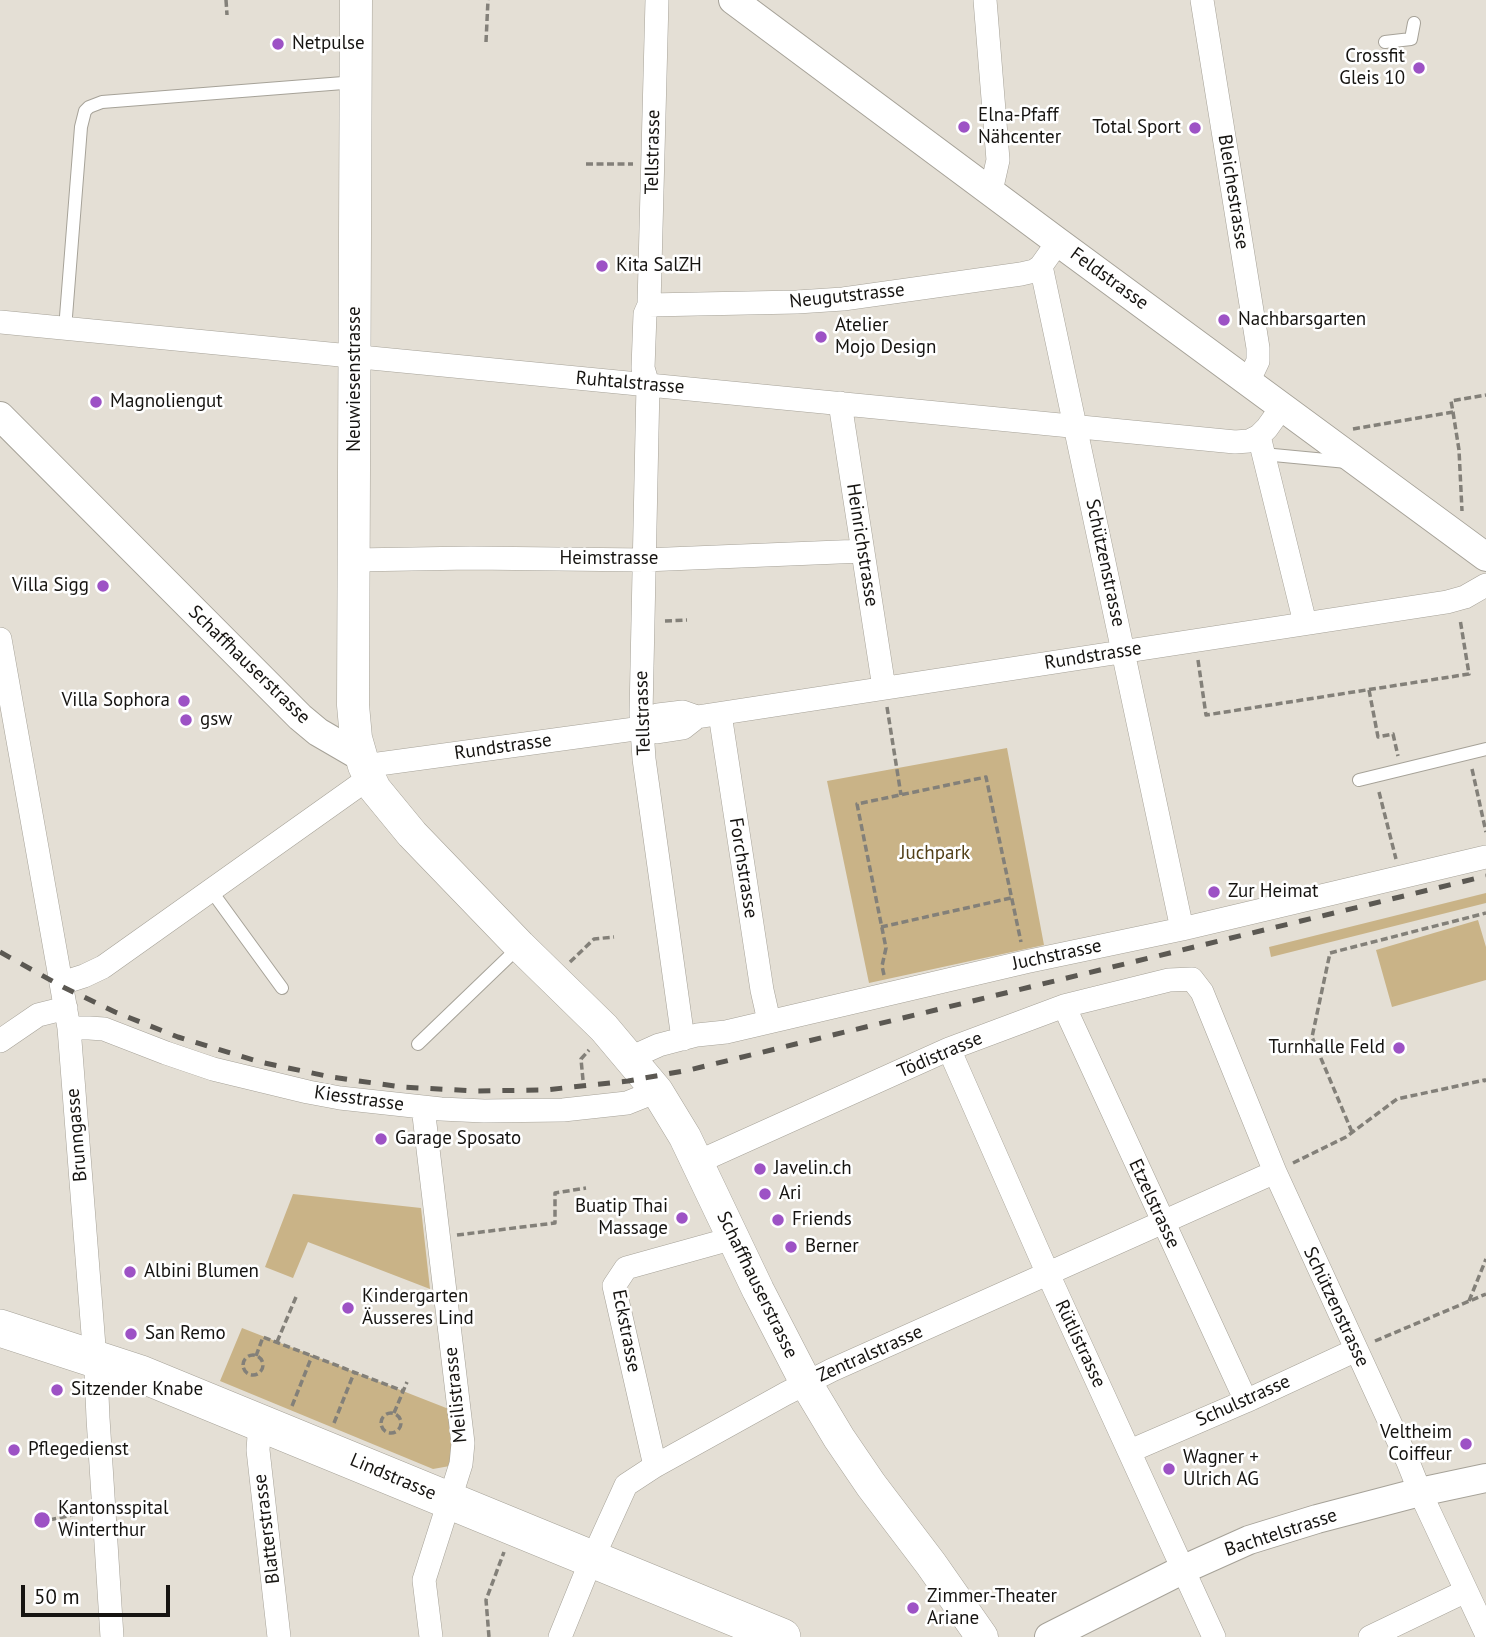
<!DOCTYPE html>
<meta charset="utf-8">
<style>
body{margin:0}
#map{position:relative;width:1486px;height:1637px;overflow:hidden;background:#e4dfd5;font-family:"PT Sans",sans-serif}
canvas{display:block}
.scale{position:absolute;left:21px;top:1585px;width:149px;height:32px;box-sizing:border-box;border:4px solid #161411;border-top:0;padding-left:9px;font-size:21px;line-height:24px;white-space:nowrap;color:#161411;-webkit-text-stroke:5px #fff;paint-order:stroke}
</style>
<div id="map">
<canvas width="1486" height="1637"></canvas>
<div class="scale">50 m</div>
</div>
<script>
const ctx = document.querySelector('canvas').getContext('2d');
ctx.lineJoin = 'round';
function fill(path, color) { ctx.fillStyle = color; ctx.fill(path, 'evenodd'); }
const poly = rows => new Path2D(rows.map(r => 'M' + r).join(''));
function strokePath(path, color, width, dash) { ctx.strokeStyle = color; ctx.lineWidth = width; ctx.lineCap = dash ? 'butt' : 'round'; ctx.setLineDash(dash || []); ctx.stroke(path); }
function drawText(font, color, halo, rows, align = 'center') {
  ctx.font = font + ' "PT Sans",sans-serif'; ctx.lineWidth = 5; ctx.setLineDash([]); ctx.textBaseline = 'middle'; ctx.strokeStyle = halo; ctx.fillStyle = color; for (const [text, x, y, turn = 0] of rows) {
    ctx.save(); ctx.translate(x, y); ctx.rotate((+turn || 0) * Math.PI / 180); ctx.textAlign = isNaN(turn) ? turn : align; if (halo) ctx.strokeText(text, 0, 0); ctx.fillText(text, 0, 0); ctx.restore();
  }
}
fill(poly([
 [1007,748,1044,945,869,983,827,781],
 [1486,893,1486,903,1271,957,1269,947],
 [1478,920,1486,947,1486,980,1392,1007,1376,950],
 [293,1194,421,1208,430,1289,308,1242,293,1278,265,1267],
 [242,1328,459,1413,461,1464,433,1469,220,1381]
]), '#c9b387');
const service = poly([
 [1385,42,1411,39,1414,23],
 [65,329,81,127,85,111,89,107,102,102,356,82],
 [1263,454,1347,462],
 [1359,780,1486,749],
 [210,889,282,988],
 [418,1044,520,946]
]);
const minor = poly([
 [657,0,649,305,645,314,643,368,648,385,641,714,644,759,683,1039],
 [985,0,998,160,991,191],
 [1202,0,1258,348,1258,361,1248,382],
 [1058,242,1041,266,1182,929],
 [649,305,797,302,843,299,1021,274,1034,271,1041,266],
 [0,322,1235,442,1249,441,1259,436],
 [840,403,884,688],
 [1282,407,1267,428,1259,436,1305,623],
 [354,560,471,558,644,560,863,551],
 [0,639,69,1028,96,1372,98,1418,112,1637],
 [720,714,762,990,769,1021],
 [642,728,658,715,683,712,697,717],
 [364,766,642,728,657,732,683,728,697,717,1447,602,1465,597,1486,585],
 [62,983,84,976,103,967,369,778],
 [1064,1006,1246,1401],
 [69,1028,89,1028,104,1029,166,1053,213,1069,308,1092,340,1098,441,1109,484,1111,563,1110,627,1103,657,1091],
 [0,1041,38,1015,66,1008],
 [949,1049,1048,1274,1214,1637],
 [630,1058,659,1045,697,1035,726,1032,1025,962,1182,929,1486,857],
 [423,1107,463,1443,461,1464,424,1580,431,1637],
 [698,1162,949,1049,1064,1006,1169,980,1192,979,1202,992,1275,1172,1408,1462,1420,1492,1486,1633],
 [260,1422,258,1450,279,1637],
 [1130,1451,1246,1401,1356,1350],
 [655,1466,614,1286,626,1268,734,1238],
 [560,1637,586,1573,626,1485,655,1466,785,1394,832,1370,1275,1172],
 [1370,1637,1466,1591]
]);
const tertiary = poly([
 [733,0,1058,242,1486,557],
 [0,416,300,717,318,732,361,757],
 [1049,1637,1182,1570,1249,1540,1317,1519,1420,1492,1486,1478]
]);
const secondary = poly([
 [356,0,353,705,356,738,364,766,375,789,412,834,520,946,604,1028,657,1091,685,1137,758,1290,806,1383,839,1438,871,1485,931,1564,982,1637]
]);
const primary = poly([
 [0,1328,141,1374,782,1637]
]);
strokePath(service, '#a6a298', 14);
strokePath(minor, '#a6a298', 24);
strokePath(tertiary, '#a6a298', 30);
strokePath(secondary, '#a6a298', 33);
strokePath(primary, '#a6a298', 38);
strokePath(poly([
 [226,0,227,15],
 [486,42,488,0],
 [586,164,633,164],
 [1453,412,1459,450,1462,511],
 [1353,429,1453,412,1451,401,1486,395],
 [665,621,687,620],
 [1198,660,1206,715,1469,674,1460,619],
 [1369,690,1378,737,1393,734,1398,756],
 [887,707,901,795],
 [1472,769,1486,832],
 [1379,792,1396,859],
 [881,927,1011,898],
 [570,962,594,939,614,937],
 [884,975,882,966,886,948,857,804,986,777,1021,942],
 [583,1080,581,1059,589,1050],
 [1352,1132,1312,1037,1330,953,1486,913],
 [1293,1163,1346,1137,1397,1099,1485,1080,1486,1082],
 [457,1235,555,1223,555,1193,586,1188],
 [1469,1301,1486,1259],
 [1375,1341,1486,1294],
 [277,1342,296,1297],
 '243 1365a10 10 0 1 1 20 0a10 10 0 1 1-20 0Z',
 [256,1356,263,1337,403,1391],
 [292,1406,312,1356],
 '381 1423a10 10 0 1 1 20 0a10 10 0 1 1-20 0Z',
 [394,1413,407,1382],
 [334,1423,354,1373],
 [39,1522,82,1513],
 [489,1637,486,1600,504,1552]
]), '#838079', 3.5, [7, 3.5]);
strokePath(service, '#fff', 12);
strokePath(minor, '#fff', 23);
strokePath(tertiary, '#fff', 28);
strokePath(secondary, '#fff', 32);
strokePath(primary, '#fff', 37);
strokePath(poly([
 [0,952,63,987,115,1012,178,1037,260,1062,331,1077,402,1087,475,1091,545,1090,628,1081,689,1070,1486,876]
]), '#5b5852', 5, [12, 12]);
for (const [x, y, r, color] of [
 [278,44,7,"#9d52c5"],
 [1419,68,7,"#9d52c5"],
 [964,127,7,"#9d52c5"],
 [1195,128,7,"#9d52c5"],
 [602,266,7,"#9d52c5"],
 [1224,320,7,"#9d52c5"],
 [821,337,7,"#9d52c5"],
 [96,402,7,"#9d52c5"],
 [103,586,7,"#9d52c5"],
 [184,701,7,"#9d52c5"],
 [186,720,7,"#9d52c5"],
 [1214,892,7,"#9d52c5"],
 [1399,1048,7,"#9d52c5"],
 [381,1139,7,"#9d52c5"],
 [760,1169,7,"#9d52c5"],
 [765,1194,7,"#9d52c5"],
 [682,1218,7,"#9d52c5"],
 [778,1220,7,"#9d52c5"],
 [791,1247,7,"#9d52c5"],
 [130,1272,7,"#9d52c5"],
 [348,1308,7,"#9d52c5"],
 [131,1334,7,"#9d52c5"],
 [57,1390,7,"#9d52c5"],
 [1466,1444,7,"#9d52c5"],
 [14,1450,7,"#9d52c5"],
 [1169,1469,7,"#9d52c5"],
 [42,1520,9,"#9d52c5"],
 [913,1608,7,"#9d52c5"]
]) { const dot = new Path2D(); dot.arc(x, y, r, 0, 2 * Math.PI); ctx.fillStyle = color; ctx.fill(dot); strokePath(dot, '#fff', 2.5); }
drawText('19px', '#161411', '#fff', [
 ["Netpulse",292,44],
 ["Crossfit",1405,57,"right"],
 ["Gleis 10",1405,79,"right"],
 ["Elna-Pfaff",978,116],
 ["Nähcenter",978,138],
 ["Total Sport",1181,128,"right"],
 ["Kita SalZH",616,266],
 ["Nachbarsgarten",1238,320],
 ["Atelier",835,326],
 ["Mojo Design",835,348],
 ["Magnoliengut",110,402],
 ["Villa Sigg",89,586,"right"],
 ["Villa Sophora",170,701,"right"],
 ["gsw",200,720],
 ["Zur Heimat",1228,892],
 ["Turnhalle Feld",1385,1048,"right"],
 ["Garage Sposato",395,1139],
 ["Javelin.ch",774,1169],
 ["Ari",779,1194],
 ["Buatip Thai",668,1207,"right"],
 ["Massage",668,1229,"right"],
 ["Friends",792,1220],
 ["Berner",805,1247],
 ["Albini Blumen",144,1272],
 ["Kindergarten",362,1297],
 ["Äusseres Lind",362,1319],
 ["San Remo",145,1334],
 ["Sitzender Knabe",71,1390],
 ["Veltheim",1452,1433,"right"],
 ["Coiffeur",1452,1455,"right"],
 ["Pflegedienst",28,1450],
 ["Wagner +",1183,1458],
 ["Ulrich AG",1183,1480],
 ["Kantonsspital",58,1509],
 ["Winterthur",58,1531],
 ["Zimmer-Theater",927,1597],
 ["Ariane",927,1619]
], 'left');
drawText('19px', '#161411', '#fff', [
 ["Tellstrasse",653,152,-89],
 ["Bleichestrasse",1233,192,81],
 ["Feldstrasse",1109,279,36],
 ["Neugutstrasse",847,296,-6],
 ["Neuwiesenstrasse",355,379,-90],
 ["Ruhtalstrasse",630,383,5],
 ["Heinrichstrasse",862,545,81],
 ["Heimstrasse",609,559],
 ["Schützenstrasse",1105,563,78],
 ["Rundstrasse",1093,656,-9],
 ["Schaffhauserstrasse",249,665,44],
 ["Tellstrasse",643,713,-92],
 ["Rundstrasse",503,747,-8],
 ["Forchstrasse",743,868,81],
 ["Juchstrasse",1057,955,-12],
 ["Tödistrasse",940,1055,-23],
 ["Kiesstrasse",359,1099,8],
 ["Brunngasse",77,1135,-95],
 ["Etzelstrasse",1154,1204,65],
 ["Schaffhauserstrasse",757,1285,64],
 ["Schützenstrasse",1336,1307,65],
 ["Eckstrasse",626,1331,79],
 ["Rütlistrasse",1080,1344,65],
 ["Zentralstrasse",870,1354,-24],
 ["Meilistrasse",456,1395,-96],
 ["Schulstrasse",1243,1401,-24],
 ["Lindstrasse",393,1477,23],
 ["Blatterstrasse",267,1529,-97],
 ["Bachtelstrasse",1281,1533,-18]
]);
drawText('19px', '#524018', '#fff', [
 ["Juchpark",935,854]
]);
</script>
